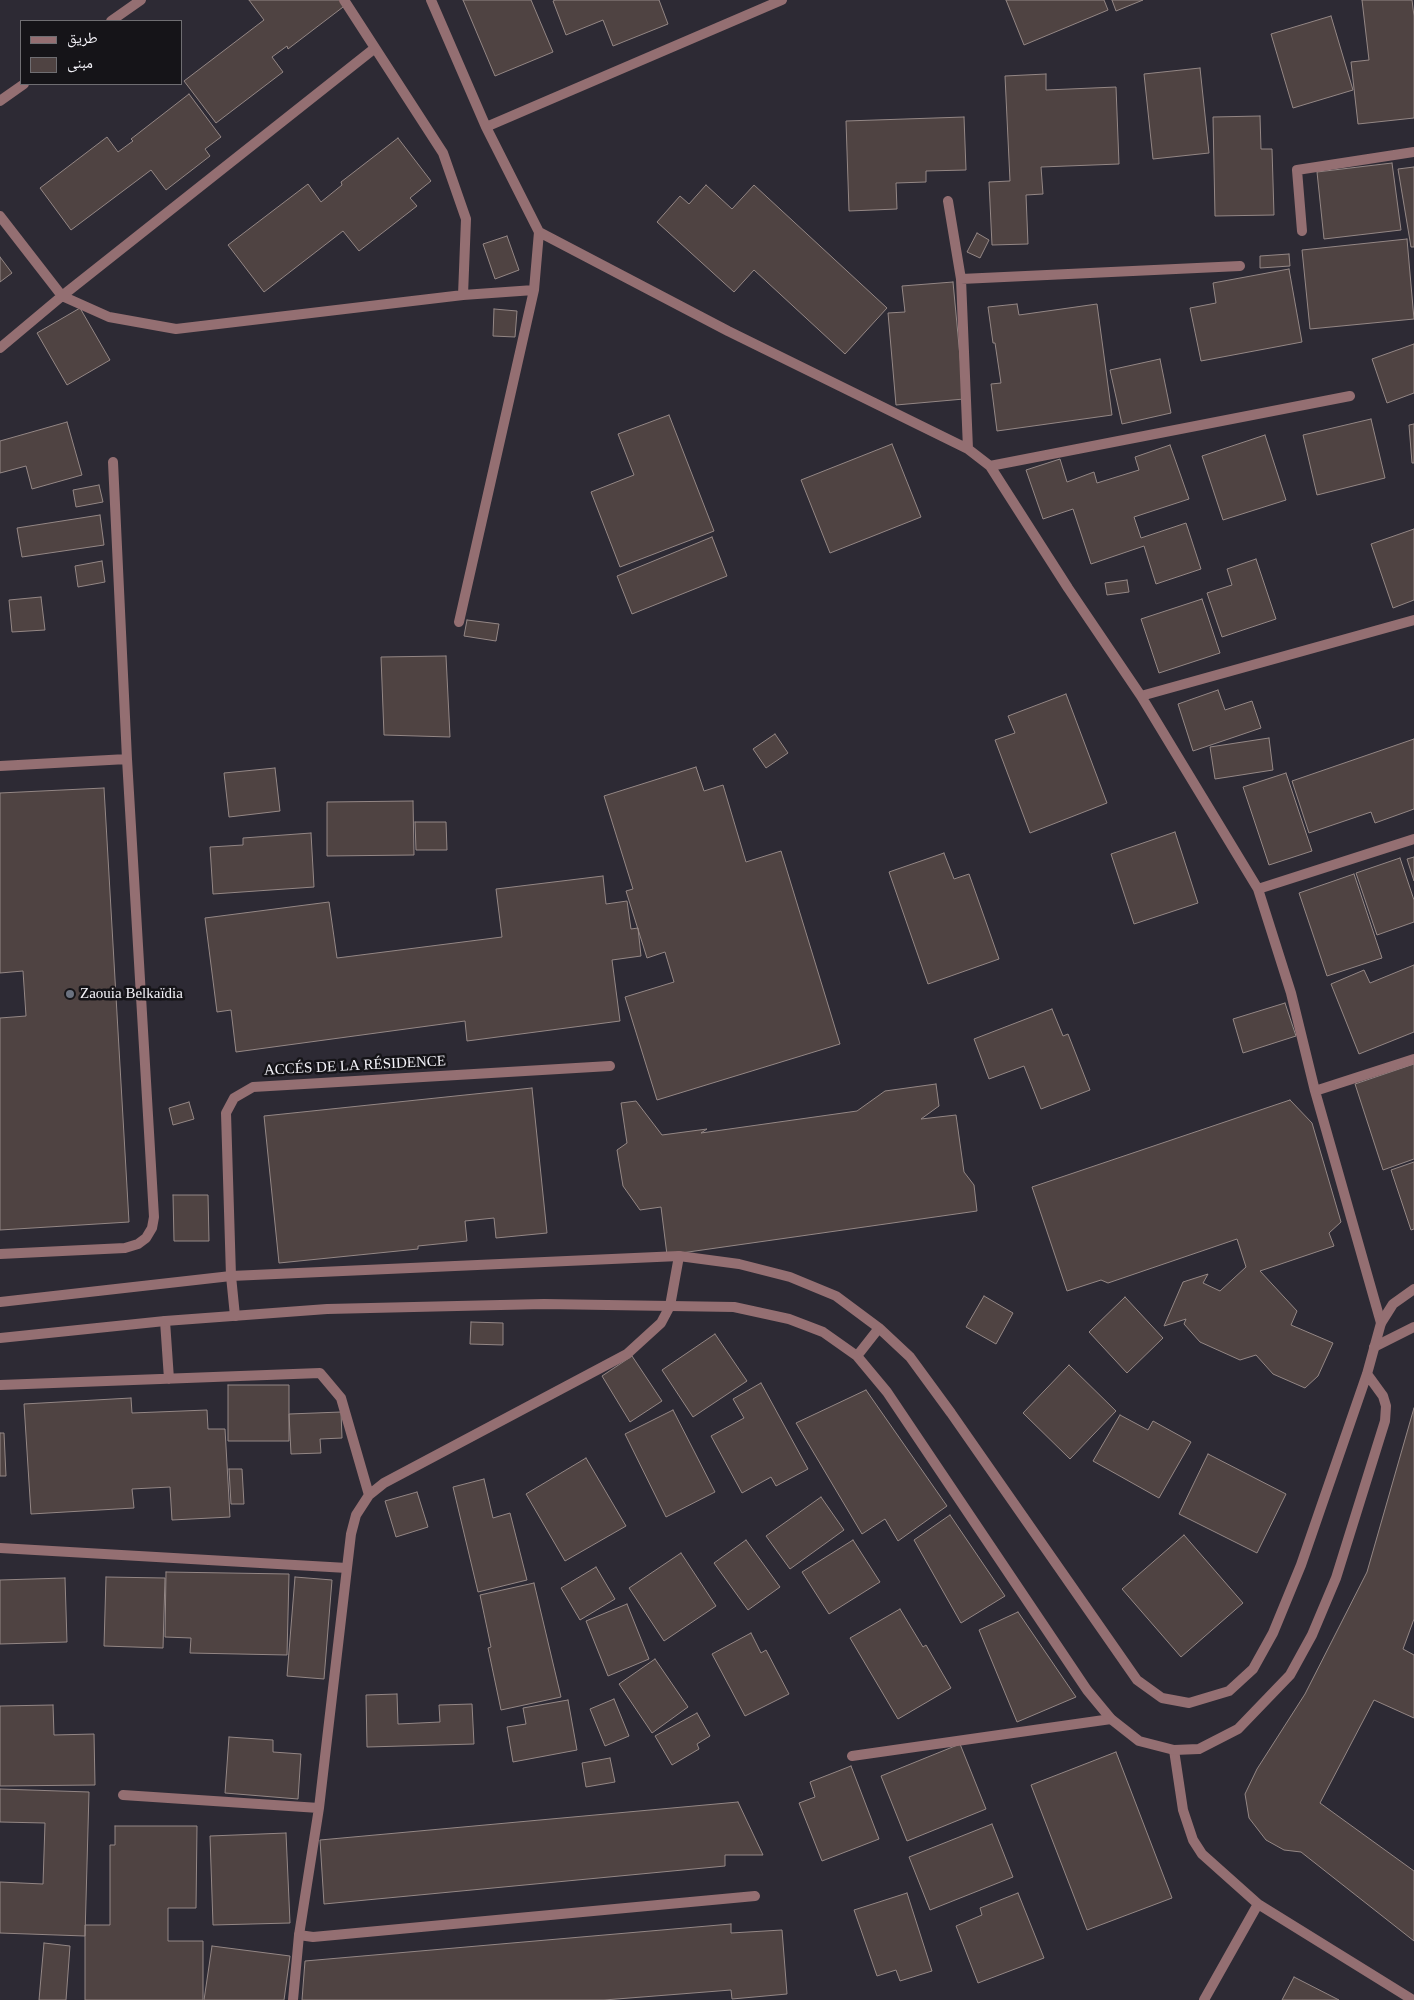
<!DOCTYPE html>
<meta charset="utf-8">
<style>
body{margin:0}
#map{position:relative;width:1414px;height:2000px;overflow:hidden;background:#2d2a34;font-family:"Times New Roman","Noto Naskh Arabic",serif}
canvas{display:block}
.legend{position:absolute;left:20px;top:20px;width:162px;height:65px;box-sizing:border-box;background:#151418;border:1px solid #6f6e72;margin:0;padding:6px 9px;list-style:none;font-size:15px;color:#f5f4fa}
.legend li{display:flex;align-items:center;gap:10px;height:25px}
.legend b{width:25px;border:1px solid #6f6e72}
</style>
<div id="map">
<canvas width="1414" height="2000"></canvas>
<ul class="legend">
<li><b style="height:6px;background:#946f72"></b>طريق</li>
<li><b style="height:14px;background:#4f4342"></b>مبنى</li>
</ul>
</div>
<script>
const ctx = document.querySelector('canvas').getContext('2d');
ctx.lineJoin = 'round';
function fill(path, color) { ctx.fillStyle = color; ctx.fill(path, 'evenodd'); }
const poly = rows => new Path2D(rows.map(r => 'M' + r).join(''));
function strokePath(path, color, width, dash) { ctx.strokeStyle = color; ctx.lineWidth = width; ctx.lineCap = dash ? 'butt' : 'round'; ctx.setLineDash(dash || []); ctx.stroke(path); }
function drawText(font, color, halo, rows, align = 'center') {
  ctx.font = font + ' "Times New Roman",serif'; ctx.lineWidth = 5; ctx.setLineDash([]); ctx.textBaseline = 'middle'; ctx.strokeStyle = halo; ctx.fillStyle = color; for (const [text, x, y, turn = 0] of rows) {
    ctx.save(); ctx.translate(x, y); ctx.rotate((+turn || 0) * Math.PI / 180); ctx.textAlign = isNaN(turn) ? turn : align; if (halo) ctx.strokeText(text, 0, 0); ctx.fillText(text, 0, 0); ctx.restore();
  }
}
const building = poly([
 [249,0,343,0,347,4,288,49,287,46,272,57,283,72,216,123,184,81,264,20,249,0],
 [463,0,531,0,553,52,495,76,463,0],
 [555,0,659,0,668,24,613,46,603,20,566,35,553,1,555,0],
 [1006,0,1104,0,1108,10,1024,45,1006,0],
 [1112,0,1143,0,1116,11,1112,0],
 [1362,0,1412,0,1414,16,1414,118,1358,124,1351,62,1369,60,1362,0],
 [1331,16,1353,90,1293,108,1271,34,1331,16],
 [1200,68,1209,153,1153,159,1144,74,1200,68],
 [1046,74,1046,90,1116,87,1119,164,1041,167,1043,194,1026,195,1028,244,992,245,989,182,1010,181,1005,76,1046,74],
 [189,94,221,137,205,149,210,156,166,190,151,170,71,230,40,188,107,137,118,152,133,141,131,139,189,94],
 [1260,116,1261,149,1272,149,1274,215,1215,216,1213,117,1260,116],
 [964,117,966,170,926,171,926,182,896,183,897,209,849,211,846,121,964,117],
 [398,138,431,181,410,198,417,206,359,251,343,231,264,292,228,245,308,184,321,202,342,185,341,182,398,138],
 [1392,163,1401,230,1324,239,1317,172,1392,163],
 [1414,167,1414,247,1411,247,1398,169,1414,167],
 [706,185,732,209,754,185,887,308,845,354,754,270,734,292,657,222,680,196,689,204,706,185],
 [977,233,989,240,980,258,967,252,977,233],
 [507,236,519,270,495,279,483,244,507,236],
 [1407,239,1414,319,1310,329,1302,250,1407,239],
 [1289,254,1290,266,1260,268,1260,256,1289,254],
 [0,257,12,273,0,282,0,257],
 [1289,269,1302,342,1201,361,1190,308,1216,303,1213,283,1289,269],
 [953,282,964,399,896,405,888,313,905,312,902,286,953,282],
 [1017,304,1019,315,1097,304,1112,415,997,431,991,384,1001,383,995,343,993,343,988,307,1017,304],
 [80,308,110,360,67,385,37,333,80,308],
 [494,309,517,311,515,337,493,336,494,309],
 [1414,344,1414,393,1387,403,1372,359,1414,344],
 [1160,359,1171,413,1122,424,1110,370,1160,359],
 [669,415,714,531,620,567,591,492,634,475,618,434,669,415],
 [1371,419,1385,478,1317,495,1303,435,1371,419],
 [67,422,82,475,32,489,26,466,0,473,0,441,67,422],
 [1414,424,1414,463,1412,463,1409,425,1414,424],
 [1265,435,1286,500,1223,520,1202,456,1265,435],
 [892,444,921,517,830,553,801,480,892,444],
 [1170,445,1189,499,1134,517,1141,538,1186,523,1201,569,1156,584,1144,546,1091,564,1073,509,1043,519,1026,470,1060,459,1067,482,1094,472,1097,483,1139,470,1135,457,1170,445],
 [99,485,103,502,76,507,73,490,99,485],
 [100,515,104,545,22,557,17,528,100,515],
 [1414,529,1414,600,1393,608,1371,544,1414,529],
 [712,537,727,576,632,614,617,576,712,537],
 [1256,559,1276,619,1222,637,1207,593,1232,585,1227,569,1256,559],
 [102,561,105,582,78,587,75,566,102,561],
 [1127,580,1129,592,1107,595,1105,583,1127,580],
 [41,597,45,630,12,632,9,600,41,597],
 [1202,599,1220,653,1159,673,1141,619,1202,599],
 [467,620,499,624,496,641,464,636,467,620],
 [446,656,450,737,384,735,381,657,446,656],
 [1218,690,1225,710,1252,701,1261,728,1193,751,1178,704,1218,690],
 [1066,694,1107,803,1030,833,995,740,1015,733,1008,716,1066,694],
 [775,734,788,753,766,768,753,749,775,734],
 [1269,738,1273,770,1215,779,1210,747,1269,738],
 [1414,739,1414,809,1375,823,1371,812,1309,833,1292,781,1414,739],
 [696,767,704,791,723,785,746,862,781,851,840,1044,657,1100,625,997,674,982,665,952,647,958,626,891,633,889,604,796,696,767],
 [275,768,280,811,229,817,224,773,275,768],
 [1286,773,1312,851,1269,865,1243,787,1286,773],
 [104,788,129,1222,0,1230,0,1018,26,1016,23,971,0,973,0,793,104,788],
 [413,801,414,855,327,856,327,802,413,801],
 [415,822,446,822,447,850,416,850,415,822],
 [1175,832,1198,903,1134,924,1111,854,1175,832],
 [311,833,314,887,213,894,210,847,243,845,243,838,311,833],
 [944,853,954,879,969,874,999,959,928,984,889,872,944,853],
 [1414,857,1414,881,1407,859,1414,857],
 [1400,858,1414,900,1414,922,1377,935,1356,873,1400,858],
 [1354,874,1382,958,1327,976,1299,893,1354,874],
 [603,876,606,904,627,901,631,929,638,928,641,956,612,960,620,1021,467,1041,465,1021,236,1052,231,1010,217,1012,205,918,329,902,337,958,502,937,496,889,603,876],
 [1414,965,1414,1032,1359,1054,1331,984,1364,970,1370,983,1414,965],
 [1285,1003,1296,1036,1243,1053,1233,1019,1285,1003],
 [1052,1009,1063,1036,1068,1034,1090,1090,1041,1109,1024,1066,989,1079,974,1039,1052,1009],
 [1414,1064,1414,1159,1383,1170,1355,1084,1414,1064],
 [936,1084,939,1106,921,1119,956,1115,964,1172,974,1185,977,1211,667,1255,661,1207,640,1210,623,1186,617,1150,627,1143,621,1103,636,1101,662,1135,707,1129,701,1133,857,1111,885,1091,936,1084],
 [532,1088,547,1233,496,1238,494,1218,465,1221,467,1241,418,1246,418,1249,279,1263,264,1116,532,1088],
 [1290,1100,1312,1123,1341,1222,1329,1233,1334,1246,1260,1271,1297,1311,1291,1325,1333,1343,1318,1376,1305,1388,1273,1374,1256,1355,1240,1360,1200,1342,1184,1324,1186,1319,1164,1326,1183,1282,1208,1274,1203,1283,1220,1291,1246,1267,1237,1239,1108,1283,1101,1280,1067,1291,1032,1187,1290,1100],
 [189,1102,194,1119,173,1125,169,1108,189,1102],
 [1414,1162,1414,1229,1411,1230,1391,1170,1414,1162],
 [173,1195,208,1195,209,1241,174,1241,173,1195],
 [984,1296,1013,1313,996,1344,966,1327,984,1296],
 [1125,1297,1163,1338,1127,1373,1089,1332,1125,1297],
 [471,1322,503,1323,503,1345,470,1344,471,1322],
 [715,1334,747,1381,693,1417,662,1370,715,1334],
 [632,1356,662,1401,630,1422,602,1376,632,1356],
 [1069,1365,1116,1411,1070,1459,1023,1413,1069,1365],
 [761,1383,808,1469,776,1486,771,1477,742,1493,711,1436,744,1418,733,1399,761,1383],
 [228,1385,289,1385,289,1441,228,1441,228,1385],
 [866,1390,947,1506,898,1541,885,1519,862,1534,796,1423,866,1390],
 [131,1398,132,1413,207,1410,208,1429,225,1429,230,1517,172,1520,170,1487,132,1489,134,1508,31,1514,24,1404,131,1398],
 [1414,1408,1414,1619,1403,1649,1414,1655,1414,1718,1374,1700,1320,1803,1414,1871,1414,1941,1301,1852,1284,1850,1266,1840,1249,1818,1245,1794,1257,1769,1305,1694,1367,1572,1414,1408],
 [673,1410,715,1492,666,1517,625,1434,673,1410],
 [341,1412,342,1438,320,1439,321,1453,291,1454,289,1414,341,1412],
 [1120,1415,1148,1430,1153,1421,1191,1442,1159,1498,1093,1461,1120,1415],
 [0,1433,4,1433,6,1476,0,1476,0,1433],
 [1208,1454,1286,1494,1257,1553,1179,1514,1208,1454],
 [586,1458,626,1526,565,1561,526,1494,586,1458],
 [229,1469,242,1469,244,1504,231,1504,229,1469],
 [484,1479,493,1518,510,1513,527,1580,478,1592,453,1487,484,1479],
 [417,1492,428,1527,396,1537,385,1501,417,1492],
 [821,1497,844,1530,790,1569,766,1536,821,1497],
 [950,1515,1005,1596,961,1623,914,1540,950,1515],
 [1184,1535,1243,1603,1181,1657,1122,1589,1184,1535],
 [746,1540,780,1587,748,1610,714,1563,746,1540],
 [853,1540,880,1582,829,1614,802,1572,853,1540],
 [681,1553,716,1606,664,1641,629,1588,681,1553],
 [596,1567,615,1599,580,1620,561,1588,596,1567],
 [166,1572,289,1574,287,1655,190,1653,191,1638,165,1637,166,1572],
 [106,1577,165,1578,163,1648,104,1646,106,1577],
 [295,1577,332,1580,324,1679,287,1676,295,1577],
 [65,1578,67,1642,0,1644,0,1580,65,1578],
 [534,1583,561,1697,501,1710,488,1648,491,1647,480,1595,534,1583],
 [627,1604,649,1659,608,1676,586,1621,627,1604],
 [900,1609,923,1647,926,1645,951,1688,898,1719,850,1638,900,1609],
 [1018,1612,1076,1697,1017,1722,979,1630,1018,1612],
 [751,1633,761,1653,766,1650,789,1694,745,1716,712,1654,751,1633],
 [655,1659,688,1707,652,1733,619,1684,655,1659],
 [397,1694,398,1724,440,1722,439,1705,472,1704,474,1744,367,1747,366,1695,397,1694],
 [614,1699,629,1736,605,1746,590,1709,614,1699],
 [568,1700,577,1750,513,1762,507,1727,526,1724,523,1708,568,1700],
 [53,1705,54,1735,94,1734,95,1785,0,1786,0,1706,53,1705],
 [697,1713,710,1736,697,1744,699,1749,672,1765,655,1736,697,1713],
 [229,1737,273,1740,273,1752,301,1754,298,1799,225,1793,229,1737],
 [960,1744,986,1809,907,1841,881,1776,960,1744],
 [1116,1752,1172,1898,1087,1930,1031,1785,1116,1752],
 [610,1758,615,1782,586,1787,582,1763,610,1758],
 [851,1766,879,1839,822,1861,799,1803,815,1797,810,1782,851,1766],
 [0,1789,89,1792,85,1936,0,1933,0,1882,43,1884,45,1823,0,1822,0,1789],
 [738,1802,763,1855,725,1855,725,1866,324,1904,320,1840,738,1802],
 [992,1824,1013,1877,930,1910,909,1857,992,1824],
 [115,1826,197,1826,196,1908,168,1908,168,1941,203,1941,203,2000,85,2000,85,1925,110,1925,110,1845,115,1845,115,1826],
 [286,1833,290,1923,213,1925,210,1836,286,1833],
 [907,1893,932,1971,900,1981,896,1970,877,1976,854,1910,907,1893],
 [1018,1893,1044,1958,978,1983,956,1926,982,1915,980,1908,1018,1893],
 [731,1924,731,1933,782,1930,787,1994,732,1999,731,1990,604,2000,302,2000,305,1961,731,1924],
 [44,1943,70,1946,66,2000,39,2000,44,1943],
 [212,1946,290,1956,284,2000,204,2000,212,1946],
 [1294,1977,1339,2000,1282,2000,1294,1977]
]);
fill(building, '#4f4342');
strokePath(building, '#948785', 1);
strokePath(poly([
 [0,766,127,759],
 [0,1254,125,1248,138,1244,146,1238,152,1228,154,1217,127,759,113,462],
 [235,1316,231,1276,226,1113,234,1098,253,1087,610,1066],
 [299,1935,313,1937,755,1896]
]), '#946f72', 10);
strokePath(poly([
 [344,0,443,153,466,219,463,295,534,290],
 [431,0,486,127,539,232,728,331,968,449,990,466,1068,588,1141,696,1258,889,1291,993,1315,1091,1381,1323],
 [111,21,141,0],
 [0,101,24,84],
 [486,127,782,0],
 [948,201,961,279,968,449],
 [0,216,62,296,109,317,176,329,463,295],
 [1302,231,1297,170,1414,152],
 [961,279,1240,266],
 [0,348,62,296,375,48],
 [990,466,1350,396],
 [459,622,534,290,539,232],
 [1141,696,1414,620],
 [1258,889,1414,839],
 [1315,1091,1414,1059],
 [165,1321,169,1379],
 [1374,1347,1414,1327],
 [0,1385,320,1373,341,1398,369,1495],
 [0,1548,347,1568],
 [1174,1750,1183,1810,1193,1840,1202,1854,1258,1904,1413,2000],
 [852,1756,1111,1719],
 [123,1795,319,1808],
 [293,2000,299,1935,319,1808,347,1568,351,1534,356,1515,369,1495,384,1483,627,1354,661,1323,670,1306,679,1256],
 [1204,2000,1258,1904]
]), '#946f72', 10);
strokePath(poly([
 [0,1302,231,1276,679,1256,739,1264,790,1277,836,1296,879,1328,910,1357,951,1413,1137,1680,1162,1698,1189,1703,1229,1691,1253,1669,1273,1633,1301,1565,1367,1374,1381,1323,1393,1304,1414,1289],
 [0,1338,165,1321,327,1309,544,1304,734,1307,789,1319,823,1332,857,1356,887,1392,1087,1690,1111,1719,1139,1741,1174,1750,1199,1749,1238,1729,1290,1675,1312,1635,1336,1578,1385,1421,1386,1406,1383,1396,1367,1374],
 [857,1356,879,1328]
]), '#946f72', 10);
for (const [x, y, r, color] of [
 [70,994,5,"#6b7280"]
]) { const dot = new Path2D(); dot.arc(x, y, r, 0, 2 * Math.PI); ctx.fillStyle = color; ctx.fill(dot); strokePath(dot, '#151418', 2); }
drawText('15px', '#f5f4fa', '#151418', [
 ["Zaouia Belkaïdia",80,994]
], 'left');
drawText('15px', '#f5f4fa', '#151418', [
 ["ACCÉS DE LA RÉSIDENCE",355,1066,-3]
]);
</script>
